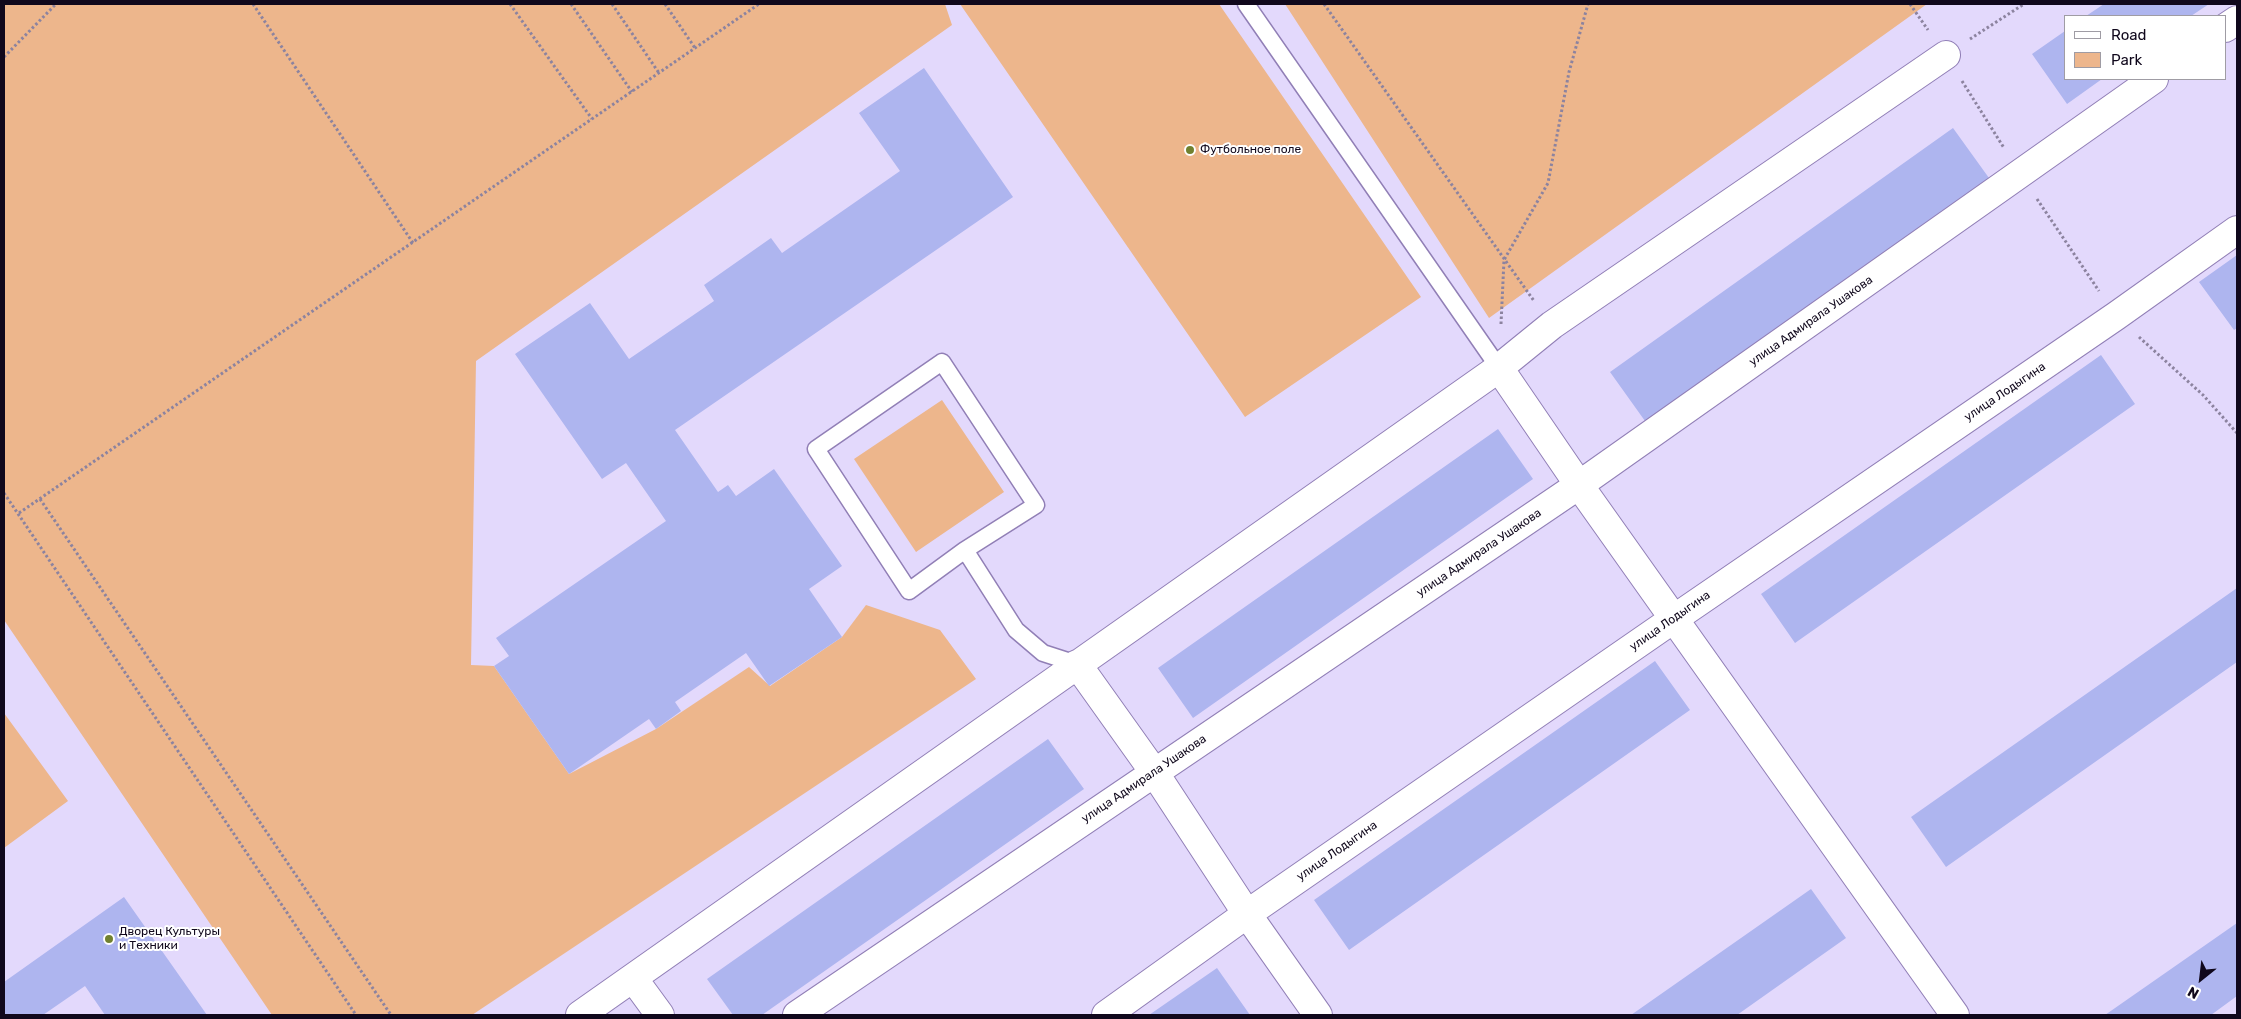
<!DOCTYPE html>
<meta charset="utf-8">
<style>
body{margin:0}
#map{position:relative;width:2241px;height:1019px;overflow:hidden;background:#e3d9fc;font-family:Rubik,sans-serif}
canvas{display:block}
.frame{position:absolute;inset:0;border:5px solid #10081c;pointer-events:none}
.legend{position:absolute;left:2064px;top:15px;width:162px;height:65px;box-sizing:border-box;background:#fff;border:1px solid #9f9ca4;margin:0;padding:6px 9px;list-style:none;font-size:15px;color:#10081c}
.legend li{display:flex;align-items:center;gap:10px;height:25px}
.legend b{width:25px;border:1px solid #9f9ca4}
.north{position:absolute;left:2176px;top:954px;width:50px;height:50px;-webkit-text-stroke:4px #fff;paint-order:stroke;rotate:209deg;font-size:14px;font-weight:700;line-height:20px;text-align:center;color:#10081c}
.north::after{content:'';display:block;margin:auto;width:18px;height:22px;background:#10081c;clip-path:polygon(50% 0,100% 100%,50% 72%,0 100%)}
</style>
<div id="map">
<canvas width="2241" height="1019"></canvas>
<div class="frame"></div>
<ul class="legend">
<li><b style="height:6px;background:#fff"></b>Road</li>
<li><b style="height:14px;background:#edb68c"></b>Park</li>
</ul>
<div class="north">N</div>
</div>
<script>
const ctx = document.querySelector('canvas').getContext('2d');
ctx.lineJoin = 'round';
function fill(path, color) { ctx.fillStyle = color; ctx.fill(path, 'evenodd'); }
const poly = rows => new Path2D(rows.map(r => 'M' + r).join(''));
function strokePath(path, color, width, dash) { ctx.strokeStyle = color; ctx.lineWidth = width; ctx.lineCap = dash ? 'butt' : 'round'; ctx.setLineDash(dash || []); ctx.stroke(path); }
function drawText(font, color, halo, rows, align = 'center') {
  ctx.font = font + ' Rubik,sans-serif'; ctx.lineWidth = 4; ctx.setLineDash([]); ctx.textBaseline = 'middle'; ctx.strokeStyle = halo; ctx.fillStyle = color; for (const [text, x, y, turn = 0] of rows) {
    ctx.save(); ctx.translate(x, y); ctx.rotate((+turn || 0) * Math.PI / 180); ctx.textAlign = isNaN(turn) ? turn : align; if (halo) ctx.strokeText(text, 0, 0); ctx.fillText(text, 0, 0); ctx.restore();
  }
}
fill(poly([
 [4,4,945,4,952,25,476,361,471,665,494,666,569,774,656,729,749,667,770,686,842,637,866,605,940,630,976,679,472,1015,272,1015,4,620],
 [960,4,1219,4,1421,297,1245,417],
 [1285,4,1927,4,1489,318],
 [942,400,1004,492,916,552,854,459],
 [4,713,68,801,4,848]
]), '#edb68c');
fill(poly([
 [2104,4,2209,4,2191,16,2086,16],
 [2065,31,2065,79,2102,79,2067,104,2032,54],
 [924,68,1013,197,675,430,718,492,728,485,736,496,774,469,842,566,809,589,842,637,769,686,746,653,675,702,681,711,656,729,649,719,569,774,494,666,509,656,496,638,666,521,626,463,602,479,515,354,590,303,629,359,714,301,704,285,771,238,782,253,900,171,859,113],
 [1953,128,1989,178,1645,421,1610,372],
 [2237,255,2237,328,2234,330,2199,282],
 [2101,355,2135,404,1795,643,1761,594],
 [1498,429,1533,479,1193,718,1158,668],
 [2237,588,2237,662,1946,867,1911,817],
 [1655,661,1690,710,1349,950,1314,900],
 [1048,739,1084,789,762,1015,733,1015,707,979],
 [1811,889,1846,938,1737,1015,1631,1015],
 [124,897,207,1015,105,1015,85,986,43,1015,4,1015,4,982],
 [2237,923,2237,996,2211,1015,2105,1015],
 [1217,968,1250,1015,1149,1015]
]), '#aeb5ef');
const lane = poly([
 [1246,4,1499,368],
 [965,550,1036,505,942,362,816,449,909,591,965,550,1016,630,1043,653,1077,664]
]);
const street = poly([
 [2225,28,2237,20],
 [1499,368,1579,485,1955,1015],
 [1077,664,1154,772,1247,914,1318,1015],
 [633,978,660,1015],
 [580,1015,1499,368,1552,325,1946,55],
 [797,1015,1579,485,2154,79],
 [1106,1015,1247,914,1675,618,2116,316,2237,230]
]);
strokePath(lane, '#917fb6', 19);
strokePath(street, '#917fb6', 30);
strokePath(poly([
 [253,4,413,243],
 [510,4,592,119],
 [571,4,632,92],
 [612,4,659,73],
 [665,4,695,48],
 [1324,4,1534,301],
 [1910,4,1928,30],
 [1970,39,2024,4],
 [4,57,56,4],
 [1962,81,2004,148],
 [2037,199,2099,291],
 [1501,324,1504,260,1548,183,1569,72,1588,4],
 [2139,337,2203,395,2237,433],
 [4,493,356,1015],
 [40,499,391,1015],
 [19,513,759,4]
]), '#8c839f', 3, [2.5, 2.5]);
strokePath(lane, '#fff', 16);
strokePath(street, '#fff', 28);
for (const [x, y, r, color] of [
 [1190,150,5,"#71812f"],
 [109,939,5,"#71812f"]
]) { const dot = new Path2D(); dot.arc(x, y, r, 0, 2 * Math.PI); ctx.fillStyle = color; ctx.fill(dot); strokePath(dot, '#fff', 2); }
drawText('12px', '#10081c', '#fff', [
 ["Футбольное поле",1200,150],
 ["Дворец Культуры",119,932],
 ["и Техники",119,946]
], 'left');
drawText('12px', '#10081c', '#fff', [
 ["улица Адмирала Ушакова",1811,321,-35],
 ["улица Лодыгина",2005,392,-34],
 ["улица Адмирала Ушакова",1479,553,-34],
 ["улица Лодыгина",1670,621,-35],
 ["улица Адмирала Ушакова",1144,779,-34],
 ["улица Лодыгина",1337,851,-35]
]);
</script>
